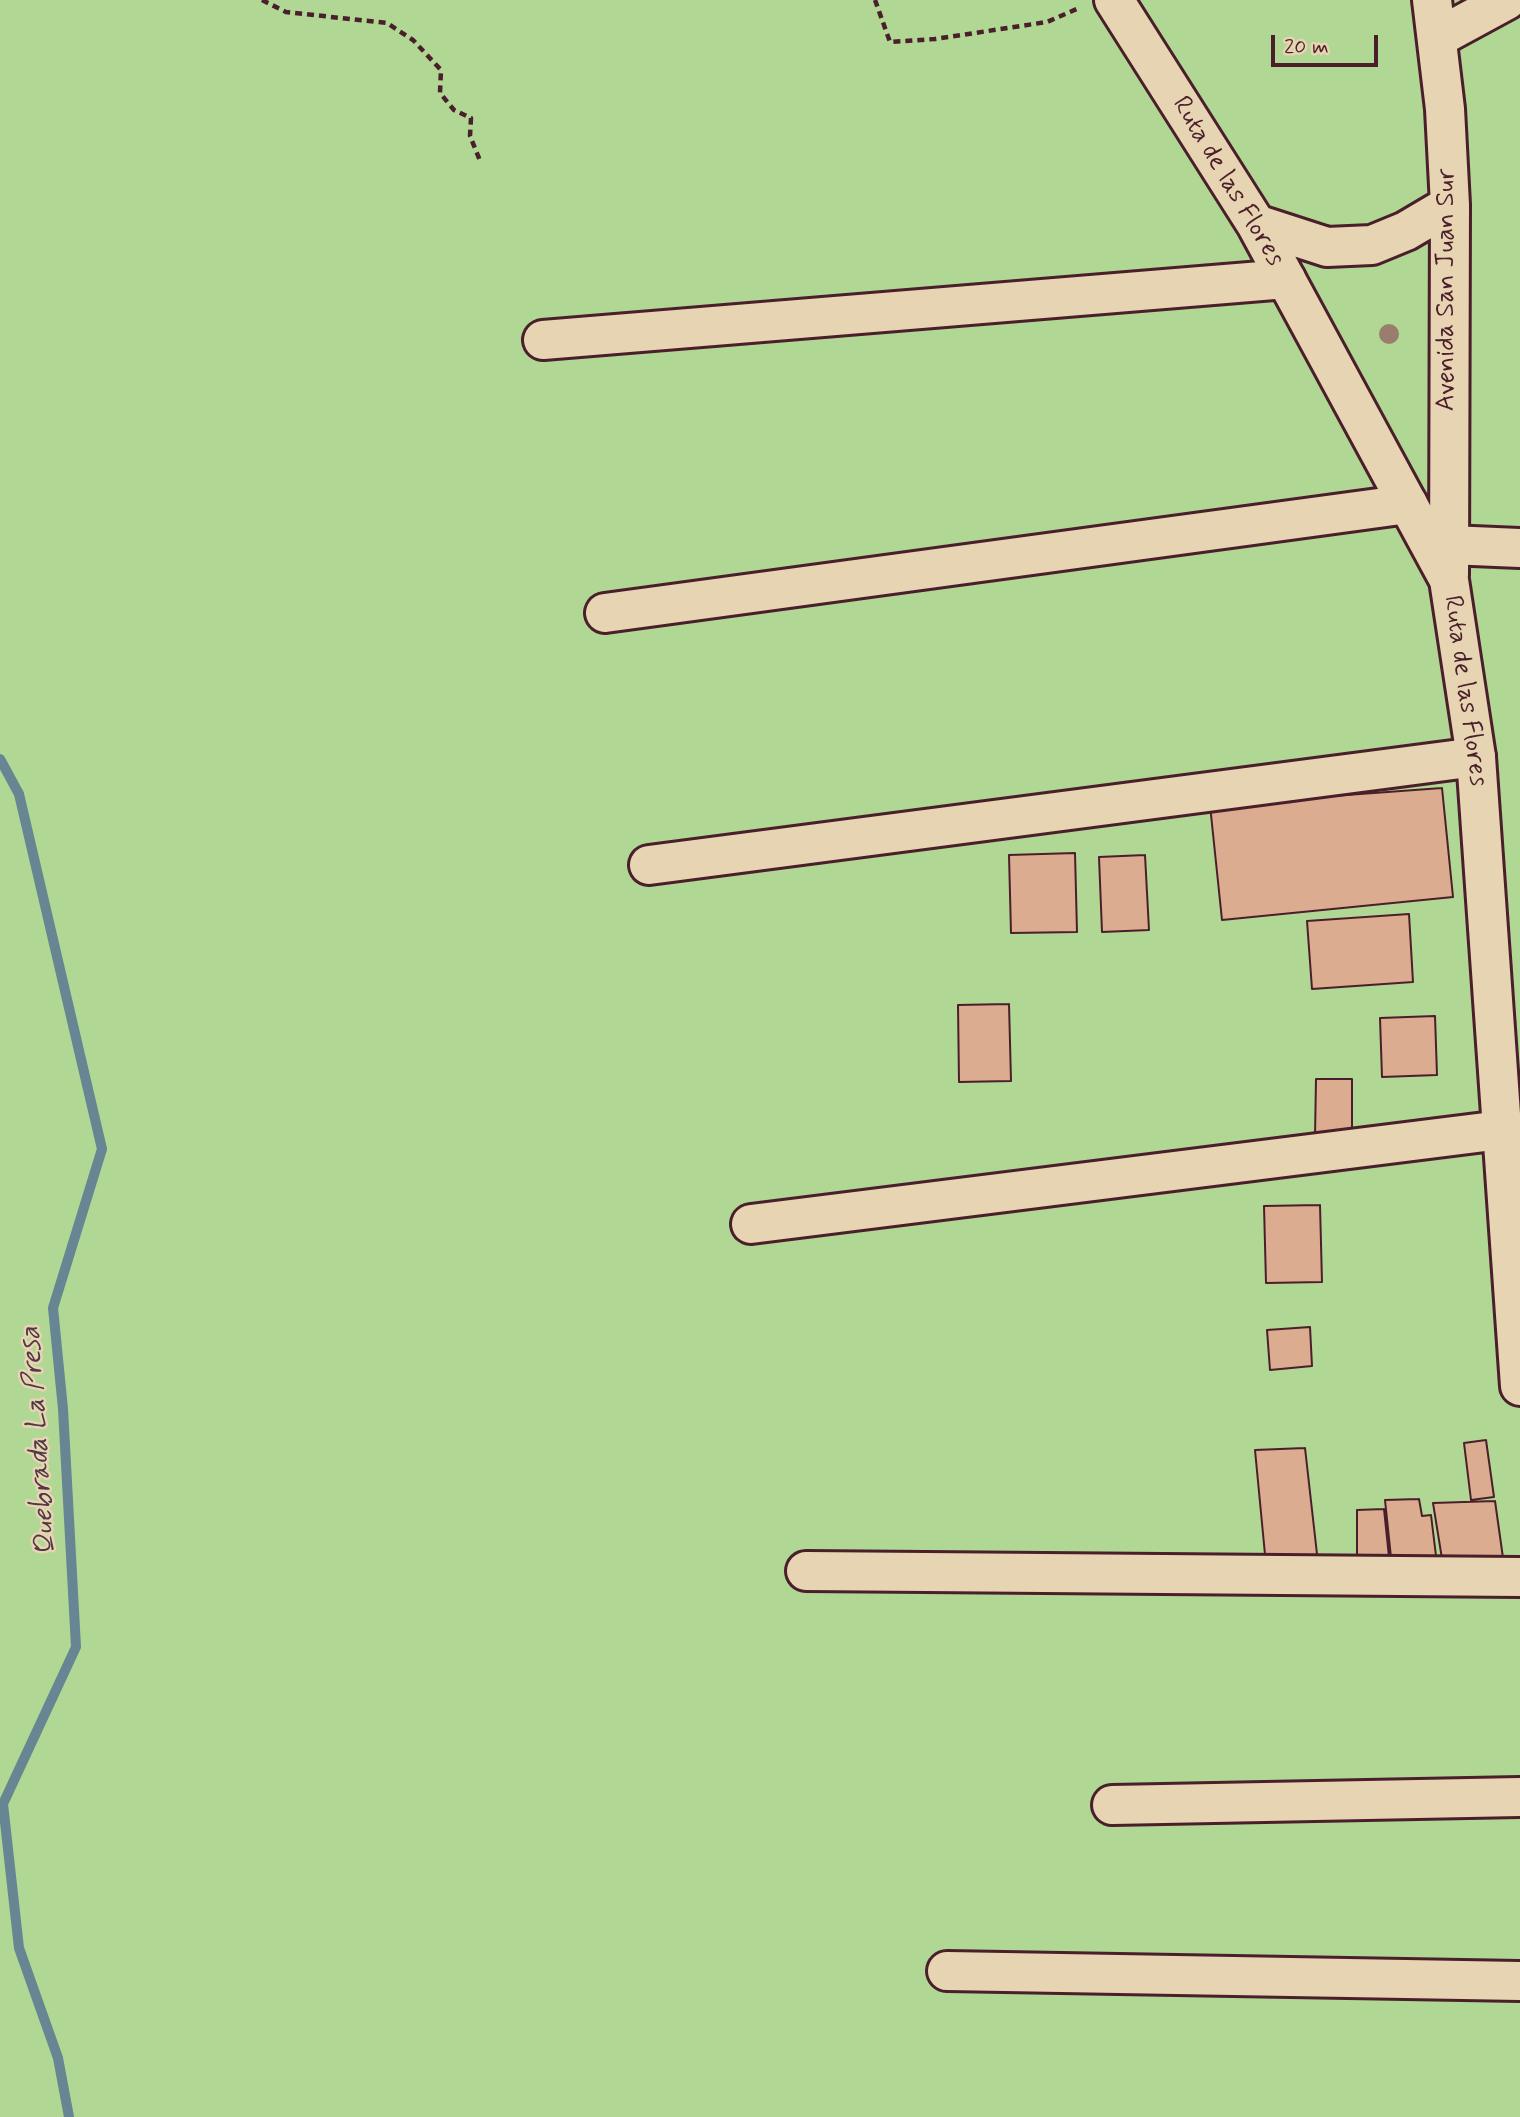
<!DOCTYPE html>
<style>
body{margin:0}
#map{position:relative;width:1520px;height:2117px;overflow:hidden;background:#e8cfad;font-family:Mynerve,sans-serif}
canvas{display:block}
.scale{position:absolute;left:1271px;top:35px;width:107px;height:32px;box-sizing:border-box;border:4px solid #4a1f2b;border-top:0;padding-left:9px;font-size:21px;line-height:24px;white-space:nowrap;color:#4a1f2b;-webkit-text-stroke:5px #e7d4b2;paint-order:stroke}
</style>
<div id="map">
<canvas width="1520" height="2117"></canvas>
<div class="scale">20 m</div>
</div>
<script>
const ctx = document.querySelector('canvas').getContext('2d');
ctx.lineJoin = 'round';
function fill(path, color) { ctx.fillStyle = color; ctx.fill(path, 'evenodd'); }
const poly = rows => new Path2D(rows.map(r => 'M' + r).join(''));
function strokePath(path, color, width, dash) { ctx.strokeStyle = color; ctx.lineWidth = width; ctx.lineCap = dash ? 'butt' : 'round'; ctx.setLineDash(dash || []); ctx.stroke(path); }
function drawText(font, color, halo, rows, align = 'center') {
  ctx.font = font + ' Mynerve,sans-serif'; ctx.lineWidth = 5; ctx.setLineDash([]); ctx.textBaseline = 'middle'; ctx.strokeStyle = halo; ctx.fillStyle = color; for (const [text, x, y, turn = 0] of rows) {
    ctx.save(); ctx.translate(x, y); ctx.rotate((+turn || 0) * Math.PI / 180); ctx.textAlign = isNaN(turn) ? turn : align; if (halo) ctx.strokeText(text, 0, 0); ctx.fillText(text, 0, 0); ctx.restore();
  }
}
fill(poly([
 [0,0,1520,0,1520,2117,0,2117]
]), '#b0d793');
strokePath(poly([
 [0,759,19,794,102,1149,53,1308,63,1409,76,1647,3,1804,19,1948,58,2058,69,2117]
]), '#678592', 10);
const building = poly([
 [1442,788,1453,897,1222,920,1210,805,1442,788],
 [1075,853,1077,932,1011,933,1009,855,1075,853],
 [1145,855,1149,930,1102,932,1099,857,1145,855],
 [1409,914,1413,982,1312,989,1307,921,1409,914],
 [1009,1004,1011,1081,959,1082,958,1005,1009,1004],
 [1435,1016,1437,1075,1382,1077,1380,1018,1435,1016],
 [1316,1079,1352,1079,1352,1138,1315,1137,1316,1079],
 [1320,1205,1322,1282,1266,1283,1264,1206,1320,1205],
 [1310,1327,1312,1366,1270,1370,1267,1330,1310,1327],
 [1486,1440,1494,1497,1471,1500,1464,1443,1486,1440],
 [1305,1448,1318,1563,1266,1565,1255,1450,1305,1448],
 [1419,1499,1422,1516,1431,1515,1437,1564,1392,1567,1385,1500,1419,1499],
 [1495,1501,1504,1565,1443,1565,1433,1503,1495,1501],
 [1384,1509,1390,1567,1357,1568,1357,1510,1384,1509]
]);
fill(building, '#dbac90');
strokePath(building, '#4a1f2b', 2);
const street = poly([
 [1437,38,1507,0],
 [543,340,1286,279],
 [1449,545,1520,548],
 [605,613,1408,504],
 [649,865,1476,757],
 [751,1224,1501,1130],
 [806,1571,1520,1577],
 [1112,1805,1520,1797],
 [947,1971,1520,1981]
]);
const secondary = poly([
 [1114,0,1256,224,1449,580,1476,757,1520,1386],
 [1432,0,1445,109,1450,205,1449,575],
 [1256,224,1327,247,1372,245,1406,231,1450,205]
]);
strokePath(street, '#4a1f2b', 44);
strokePath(secondary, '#4a1f2b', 44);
strokePath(poly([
 [262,0,286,12,387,23,413,40,441,70,440,93,454,110,471,118,470,136,481,163],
 [875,0,890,42,935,39,1047,22,1079,8]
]), '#4a1f2b', 4.5, [7, 5]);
strokePath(street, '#e7d4b2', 38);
strokePath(secondary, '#e7d4b2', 38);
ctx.fillStyle = '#997e6e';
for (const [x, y] of [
 [1389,334]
]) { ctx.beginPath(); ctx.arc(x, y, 10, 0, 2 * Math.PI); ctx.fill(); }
drawText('26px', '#4a1f2b', '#e7d4b2', [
 ["Ruta de las Flores",1227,182,59],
 ["Avenida San Juan Sur",1448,290,-90],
 ["Ruta de las Flores",1464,691,82]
]);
drawText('italic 28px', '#513845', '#e7d4b2', [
 ["Quebrada La Presa",40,1441,-94]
]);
</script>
